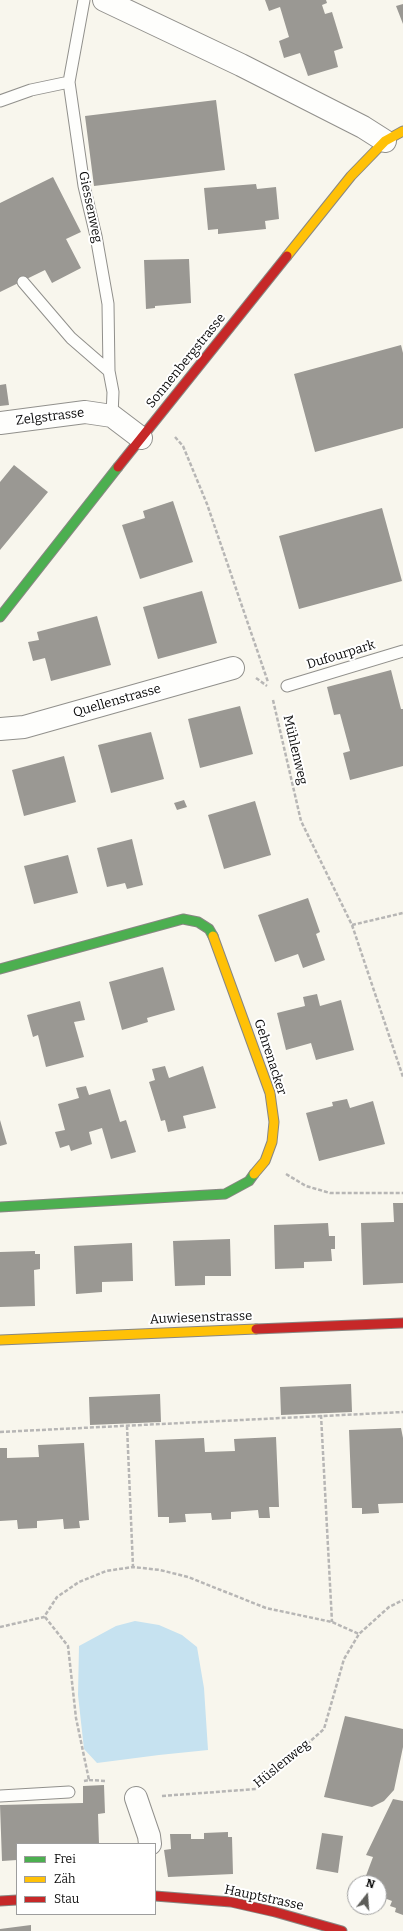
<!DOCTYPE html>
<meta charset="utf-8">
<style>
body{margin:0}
#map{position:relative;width:403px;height:1931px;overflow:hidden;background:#f8f6ed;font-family:Bitter,serif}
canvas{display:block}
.legend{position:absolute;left:16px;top:1843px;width:140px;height:72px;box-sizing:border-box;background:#fff;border:1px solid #9d9d9d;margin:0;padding:5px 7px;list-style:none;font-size:12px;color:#0a0a0a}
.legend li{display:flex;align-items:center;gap:8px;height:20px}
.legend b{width:20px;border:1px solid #9d9d9d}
.north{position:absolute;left:347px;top:1875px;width:40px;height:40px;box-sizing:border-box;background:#fff;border:1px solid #9d9d9d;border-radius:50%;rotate:17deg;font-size:11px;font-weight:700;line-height:16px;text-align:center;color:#0a0a0a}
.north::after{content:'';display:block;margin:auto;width:14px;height:18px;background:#5d5d59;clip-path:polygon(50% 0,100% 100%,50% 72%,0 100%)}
</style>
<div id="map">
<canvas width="403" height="1931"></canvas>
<ul class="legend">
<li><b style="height:5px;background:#4caf50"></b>Frei</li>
<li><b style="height:5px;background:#ffc107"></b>Zäh</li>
<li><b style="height:5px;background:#c62828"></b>Stau</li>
</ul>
<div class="north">N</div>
</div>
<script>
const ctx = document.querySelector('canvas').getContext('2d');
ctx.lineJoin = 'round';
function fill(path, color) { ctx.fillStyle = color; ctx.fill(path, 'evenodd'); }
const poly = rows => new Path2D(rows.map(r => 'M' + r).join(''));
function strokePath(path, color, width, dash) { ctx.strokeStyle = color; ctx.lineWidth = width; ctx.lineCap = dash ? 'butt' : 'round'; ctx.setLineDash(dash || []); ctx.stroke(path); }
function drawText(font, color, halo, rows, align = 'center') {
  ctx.font = font + ' Bitter,serif'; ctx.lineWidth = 4; ctx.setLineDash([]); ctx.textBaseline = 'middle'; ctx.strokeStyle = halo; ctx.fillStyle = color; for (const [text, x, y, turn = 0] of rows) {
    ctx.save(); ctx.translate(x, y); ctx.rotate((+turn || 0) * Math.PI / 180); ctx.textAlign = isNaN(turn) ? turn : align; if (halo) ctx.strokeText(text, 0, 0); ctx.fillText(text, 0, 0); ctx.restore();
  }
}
fill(poly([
 [135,1621,159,1625,182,1635,197,1647,204,1688,208,1750,159,1755,97,1763,84,1749,78,1695,79,1646,116,1626]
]), '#c6e2f0');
fill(poly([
 [265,0,326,0,327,3,322,5,325,14,332,12,343,48,334,51,338,67,308,76,300,53,284,58,279,41,289,37,280,7,269,11],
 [403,4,403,24,396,6],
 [216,100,225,170,94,186,85,116],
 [53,177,81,232,66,239,81,268,52,283,45,270,0,292,0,203],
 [256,184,257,189,276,187,279,219,265,221,266,229,218,234,218,229,208,230,204,188],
 [189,259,191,303,155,306,155,308,146,309,144,260],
 [401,345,403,353,403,428,315,452,294,374],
 [6,384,9,405,0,406,0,385],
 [14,465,48,492,0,550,0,482],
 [173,501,193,562,140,579,122,525,145,518,143,511],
 [382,508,402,581,299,609,279,536],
 [202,591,217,643,158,659,143,607],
 [97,616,111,665,51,681,45,658,33,661,28,642,39,640,37,632],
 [391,670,401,709,403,709,403,766,350,780,343,753,350,751,340,714,334,715,327,687],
 [240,706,253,754,200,768,188,719],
 [151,732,164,779,111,793,98,745],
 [64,756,76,802,24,816,12,770],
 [184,800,187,807,177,810,174,803],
 [255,801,271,855,224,869,208,815],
 [132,839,143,885,127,889,125,883,107,887,97,848],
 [68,855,78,893,34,904,24,866],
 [308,898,320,932,316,934,325,960,303,968,298,954,275,962,258,915],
 [163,967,175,1010,147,1018,148,1022,122,1030,109,982],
 [317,994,320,1006,341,1000,354,1050,316,1060,311,1043,286,1050,277,1013,305,1006,303,997],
 [80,1001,85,1020,74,1022,84,1057,46,1067,38,1035,33,1037,27,1015],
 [165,1066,169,1078,203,1066,216,1108,183,1116,186,1128,168,1132,165,1120,161,1121,149,1082,155,1080,152,1069],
 [86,1086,89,1095,110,1089,120,1122,126,1120,136,1152,111,1159,102,1128,89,1132,92,1144,71,1151,69,1145,60,1148,55,1132,65,1130,58,1104,79,1098,76,1088],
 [347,1099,350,1108,373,1101,385,1144,319,1161,306,1113,333,1106,332,1102],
 [0,1120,7,1144,0,1146],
 [393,1203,403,1203,403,1283,363,1285,361,1223,394,1222],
 [328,1223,329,1236,335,1236,335,1249,331,1249,332,1261,304,1262,304,1268,275,1269,274,1225],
 [230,1239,231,1276,205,1276,205,1285,175,1286,173,1241],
 [132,1243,133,1281,102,1282,102,1292,76,1294,74,1246],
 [35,1251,35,1254,40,1254,40,1269,34,1270,35,1306,0,1307,0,1252],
 [351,1384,352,1412,281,1415,280,1387],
 [160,1394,161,1422,90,1425,89,1397],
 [401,1428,403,1438,403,1503,378,1504,379,1513,362,1514,362,1508,352,1508,349,1430],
 [276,1437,279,1507,269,1507,270,1518,259,1518,258,1510,231,1512,231,1519,212,1520,211,1513,185,1514,186,1522,169,1523,169,1517,158,1517,155,1440,204,1438,205,1452,235,1451,234,1439],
 [84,1443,89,1520,79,1521,80,1528,64,1529,63,1519,37,1521,37,1528,18,1529,17,1520,0,1521,0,1448,7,1448,7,1458,39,1457,38,1445],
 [345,1716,403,1729,403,1747,394,1790,384,1801,372,1807,324,1797],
 [104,1785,105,1813,98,1814,99,1844,17,1844,17,1860,2,1861,0,1805,83,1803,83,1786],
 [393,1799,403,1801,403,1915,395,1912,396,1908,390,1906,392,1901,379,1896,381,1887,379,1883,364,1881,373,1857,366,1855],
 [228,1832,228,1837,232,1837,233,1874,168,1877,164,1850,171,1849,170,1834,191,1834,191,1839,204,1839,204,1833],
 [322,1833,343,1836,338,1873,316,1869],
 [31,1925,31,1931,0,1931,0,1929]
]), '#9a9893');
const lane = poly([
 [84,0,69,82,84,186,96,236,108,304,109,371,113,392,112,416],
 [0,101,31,90,69,82],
 [23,282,71,338,109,371],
 [287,686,403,651],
 [0,1796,69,1792]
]);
const street = poly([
 [104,0,241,65,363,127,385,141],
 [0,423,85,412,112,416,141,438],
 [0,729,24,727,233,668],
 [136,1798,149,1836,150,1844]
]);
const fast = poly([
 [0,617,118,467],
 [0,969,183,919,198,922,209,929,213,936],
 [0,1207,225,1194,249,1181,254,1174]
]);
const slow = poly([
 [287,256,351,176,385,141,403,131],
 [213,936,270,1093,274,1122,272,1142,265,1161,254,1174],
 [0,1340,256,1329]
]);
const jam = poly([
 [118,467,287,256],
 [256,1329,403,1323],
 [155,1896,231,1902,275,1912,342,1931],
 [0,1901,17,1900]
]);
strokePath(lane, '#91908c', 13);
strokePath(street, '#91908c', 24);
strokePath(fast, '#888783', 11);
strokePath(slow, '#888783', 11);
strokePath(jam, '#888783', 11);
strokePath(poly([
 [175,437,183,446,207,504,268,682],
 [256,678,267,686],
 [273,700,301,821,352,925,403,1077],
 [352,925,403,913],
 [286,1174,306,1186,330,1193,403,1193],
 [321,1415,332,1622],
 [127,1426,133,1567],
 [0,1432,403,1412],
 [45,1617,68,1646,76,1718,89,1780,84,1781],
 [0,1627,44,1617,57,1597,79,1582,106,1571,133,1567,160,1570,188,1577,266,1608,332,1622,359,1634,389,1607,403,1600],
 [89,1780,106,1781],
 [162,1796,256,1789,324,1729,344,1659,359,1634]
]), '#b7b6b5', 2.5, [4, 2]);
strokePath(lane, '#fefefc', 11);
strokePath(street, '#fefefc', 22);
strokePath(fast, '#4caf50', 9);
strokePath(slow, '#ffc107', 9);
strokePath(jam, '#c62828', 9);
drawText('13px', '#0a0a0a', '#fff', [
 ["Giessenweg",90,207,78],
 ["Sonnenbergstrasse",186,361,-51],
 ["Zelgstrasse",50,417,-7],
 ["Dufourpark",341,655,-17],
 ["Quellenstrasse",117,701,-16],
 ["Mühlenweg",295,750,77],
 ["Gehrenacker",270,1057,72],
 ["Auwiesenstrasse",201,1318,-2],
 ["Hüslenweg",282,1764,-39],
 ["Hauptstrasse",264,1898,12]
]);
</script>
